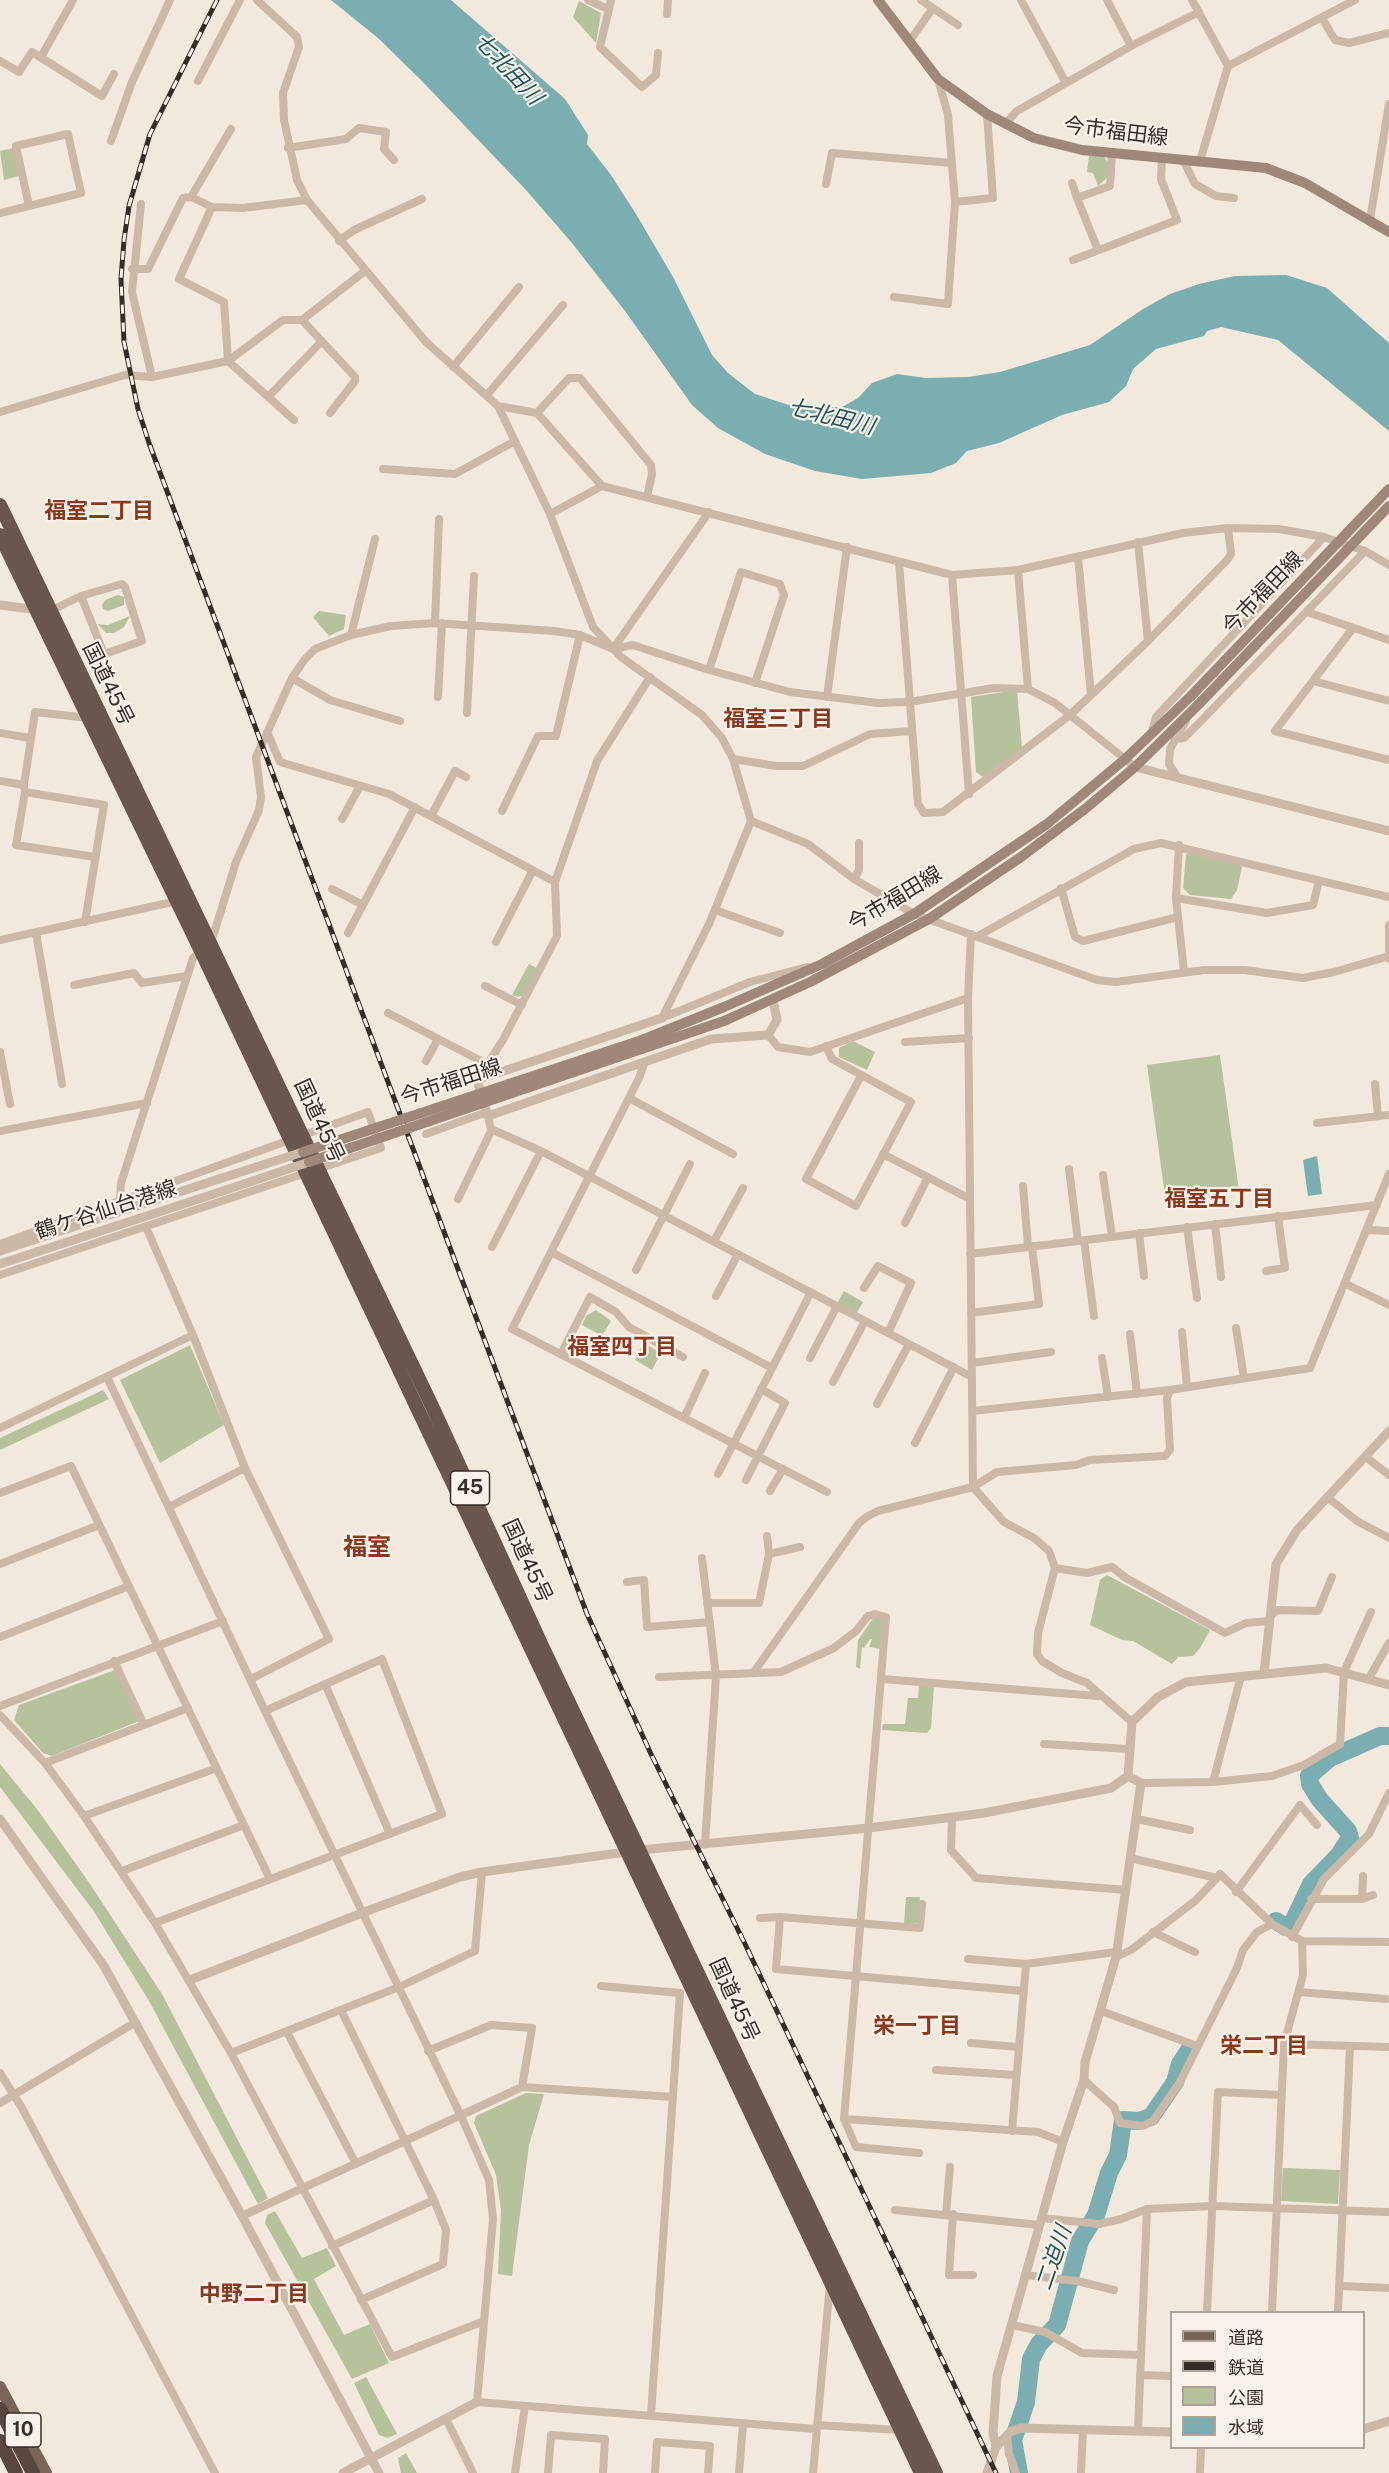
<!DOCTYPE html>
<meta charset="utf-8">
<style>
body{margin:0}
#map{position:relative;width:1389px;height:2473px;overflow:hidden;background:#f3e8dc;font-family:"Public Sans","Noto Sans JP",sans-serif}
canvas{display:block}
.legend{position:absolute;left:1170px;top:2311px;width:195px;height:138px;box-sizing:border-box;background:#faf2e8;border:2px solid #aca39b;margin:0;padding:8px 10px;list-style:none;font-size:18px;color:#372d28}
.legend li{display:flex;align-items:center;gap:12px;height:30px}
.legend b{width:30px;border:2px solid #aca39b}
</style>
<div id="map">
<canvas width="1389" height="2473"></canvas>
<ul class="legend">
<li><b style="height:8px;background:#7a6459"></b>道路</li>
<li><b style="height:8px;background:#372d28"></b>鉄道</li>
<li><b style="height:16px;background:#b5c29b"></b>公園</li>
<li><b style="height:16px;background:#7aaeb0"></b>水域</li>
</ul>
</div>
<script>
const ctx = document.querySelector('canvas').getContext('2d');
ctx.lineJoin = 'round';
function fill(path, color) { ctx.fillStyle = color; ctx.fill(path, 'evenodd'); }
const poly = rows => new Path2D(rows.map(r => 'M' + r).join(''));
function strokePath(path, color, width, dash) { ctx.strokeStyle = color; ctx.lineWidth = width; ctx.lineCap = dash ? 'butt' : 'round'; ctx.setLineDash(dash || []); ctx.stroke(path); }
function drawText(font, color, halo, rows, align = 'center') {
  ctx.font = font + ' "Public Sans","Noto Sans JP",sans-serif'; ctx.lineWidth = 4.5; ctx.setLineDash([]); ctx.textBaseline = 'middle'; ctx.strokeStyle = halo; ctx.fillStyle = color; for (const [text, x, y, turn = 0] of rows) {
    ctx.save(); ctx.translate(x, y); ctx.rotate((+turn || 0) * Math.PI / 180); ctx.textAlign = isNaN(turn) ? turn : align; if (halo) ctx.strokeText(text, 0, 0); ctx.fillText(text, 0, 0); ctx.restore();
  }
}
fill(poly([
 [579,1,601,13,596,43,573,17],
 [13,148,19,176,4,180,0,151],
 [1089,155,1103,156,1108,162,1107,178,1098,186,1093,173,1087,172],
 [118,595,124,597,124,605,108,611,103,609,102,605,105,600],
 [319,611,346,615,344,629,329,636,313,617],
 [130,616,124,627,114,633,106,633,98,624,108,625],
 [1017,690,1022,748,983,777,976,772,971,697],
 [1191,851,1236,862,1242,867,1237,890,1231,899,1190,895,1183,888,1186,855],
 [529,964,538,969,524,995,518,997,512,995],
 [853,1041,875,1052,867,1070,839,1057,839,1048],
 [1220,1055,1239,1190,1166,1203,1147,1065],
 [844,1291,863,1302,856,1314,837,1303],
 [596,1310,611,1321,602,1336,582,1325,586,1316],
 [643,1343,661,1353,652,1370,635,1360],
 [190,1345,224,1425,160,1463,120,1380],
 [103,1390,109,1399,0,1450,0,1438],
 [1107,1575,1210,1630,1200,1648,1193,1656,1178,1657,1172,1664,1133,1641,1122,1640,1090,1625,1100,1580],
 [874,1617,882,1619,881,1649,869,1647,872,1639,870,1639,864,1648,862,1647,860,1669,856,1667,858,1640],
 [115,1670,139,1721,52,1756,43,1753,14,1720,19,1705],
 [919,1684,934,1685,931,1728,927,1733,882,1730,883,1724,905,1724,908,1698,918,1698],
 [0,1764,37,1809,90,1884,162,1994,268,2198,258,2204,149,2001,93,1910,0,1787],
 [906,1897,920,1897,918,1922,914,1924,904,1923],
 [526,2093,544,2094,529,2145,512,2276,498,2274,501,2210,496,2175,474,2123,476,2116],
 [1283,2168,1340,2170,1338,2204,1281,2201],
 [275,2211,302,2258,327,2248,336,2266,314,2279,344,2335,370,2324,389,2363,352,2379,265,2223,267,2215],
 [366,2377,397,2434,388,2438,379,2435,354,2383],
 [406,2453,417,2473,401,2473,398,2458]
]), '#b5c29b');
fill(poly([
 [331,0,451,0,549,85,565,99,588,135,587,144,611,175,636,214,673,277,712,355,728,373,755,394,795,407,842,407,858,398,872,383,897,374,926,378,968,377,1000,372,1090,345,1143,309,1170,294,1199,284,1235,276,1286,275,1327,288,1389,343,1389,431,1278,340,1221,327,1207,331,1204,336,1156,349,1133,369,1126,386,1109,402,1062,415,999,443,967,451,956,463,931,473,862,479,815,471,765,454,718,428,692,405,625,311,572,243,526,190,421,80,378,38],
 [1317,1156,1322,1194,1308,1196,1303,1160]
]), '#7aaeb0');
strokePath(poly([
 [1276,1921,1286,1927,1292,1924,1311,1884,1339,1855,1350,1838,1348,1831,1320,1800,1310,1784,1309,1776,1330,1758,1380,1736,1389,1736],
 [1019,2473,1013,2440,1026,2402,1031,2359,1039,2344,1057,2325,1080,2241,1096,2215,1109,2173,1118,2155,1123,2120,1139,2121,1151,2117,1175,2082,1180,2064,1189,2050]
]), '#7aaeb0', 18);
strokePath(poly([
 [257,0,297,37,299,47,283,93,284,120,297,180,307,200,426,342,498,406,550,514,593,627,621,657,702,715,722,738,733,759,751,821,808,844,854,879,914,914,1097,980,1116,982,1204,970,1245,970,1303,978,1334,972,1389,956],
 [588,0,608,9],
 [611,0,600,47,642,87,656,75,658,53],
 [921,0,958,25],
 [1021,0,1066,83],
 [1107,0,1131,46],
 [1192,0,1228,66],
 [667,14,668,0],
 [1322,18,1335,40,1349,43,1389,33],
 [909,42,933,8],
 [41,57,73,0],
 [0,61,19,72,32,52,102,96,114,74],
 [198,81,240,0],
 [1005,124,1017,111,1131,46,1199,12],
 [231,129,191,197,212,207,243,208,307,200],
 [111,141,132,82,170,0],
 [288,148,346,139,359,128,386,132,384,149,394,160],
 [1183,160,1195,184,1216,196,1234,198],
 [1200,161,1228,66,1355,0],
 [1072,183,1077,198],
 [826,184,832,153,952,163],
 [955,202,993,198,987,114],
 [141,204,132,292,152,377],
 [212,207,179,279,224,302,228,361,294,420],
 [0,213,81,193,68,134,16,146,29,206],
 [1370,220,1389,104],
 [339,241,354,230,422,199],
 [1098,250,1077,198,1110,186,1112,153],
 [1073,260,1177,220,1161,179,1162,157],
 [132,269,148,269,183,198,191,197],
 [894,297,948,304,955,202,948,115,938,79],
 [302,320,355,377,355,381,330,413],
 [453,367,519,287],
 [487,395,563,305],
 [268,397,322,341],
 [498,406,537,413,602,486,952,575,1018,570,1183,533,1228,528,1279,529,1324,537,1365,551,1389,565],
 [0,412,125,375,152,377,228,361,283,320,302,320,365,271],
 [537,413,569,378,580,378,651,465,652,474,647,497],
 [383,469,455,474,515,441],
 [550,514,602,486],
 [1138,542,1148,641],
 [1078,557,1091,695],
 [899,562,918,804,924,813,943,812,1070,715,1148,641,1228,559,1231,554,1228,528],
 [1018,570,1028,689],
 [952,575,969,794],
 [50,611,81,596,122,584,125,587,142,641,104,654,81,596],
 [1307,612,1389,640],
 [435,623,439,519],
 [1353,628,1275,731,1389,760],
 [351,635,375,539],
 [613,649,709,512],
 [709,670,741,572,780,584,784,595,755,683],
 [292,678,330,700,400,721],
 [1313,681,1389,701],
 [438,697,442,623],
 [827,697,847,547],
 [467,713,474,576],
 [1152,731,1156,717,1324,537],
 [0,733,30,738],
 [268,734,280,762,389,794,555,882],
 [1175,739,1184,738,1203,719,1365,551],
 [733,759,776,766,803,766,870,734,912,731],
 [1178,778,1169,764,1170,749,1186,721],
 [0,781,24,785,24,787],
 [24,785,35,712,88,718],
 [502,811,538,736,556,736,580,635],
 [431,816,455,771,466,777],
 [342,819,360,786],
 [1179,845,1176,898,1184,972],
 [854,879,859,870,859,843],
 [1061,888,1075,937,1083,941,1178,917],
 [332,889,363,905],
 [1176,898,1267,913,1313,905,1319,881],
 [715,910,780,933],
 [85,922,104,805,25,792,16,845,95,857],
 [36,933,62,1084],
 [348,933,415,807],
 [971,934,968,998,973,1487,1004,1522,1034,1538,1049,1551,1055,1568,1038,1633,1037,1654,1042,1661,1062,1673,1087,1683,1132,1722],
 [978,936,1134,849,1161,843,1389,897],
 [0,940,177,901],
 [496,942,533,870],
 [211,943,236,862,259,810,261,797,256,757,292,678,305,659,315,649,351,635,391,626,435,623,554,631,580,635,613,649,633,645,709,670,790,692,878,703,909,702,994,688,1028,689,1055,703,1135,767],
 [1389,959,1389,925],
 [74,985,134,973,142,983,187,976],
 [485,986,522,1005],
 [388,1013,487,1064],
 [662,1018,709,924,751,821],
 [662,1018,750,982,807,967],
 [768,1035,778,1047,810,1052,968,998],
 [905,1042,969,1038],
 [826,1046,832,1059,911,1102,856,1206,806,1179,861,1076],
 [0,1052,10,1104],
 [426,1061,438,1039],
 [644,1064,639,1078,512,1329,827,1492],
 [477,1080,503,1040,557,936,555,882,597,761,650,677],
 [1375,1084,1378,1116],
 [629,1098,733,1154],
 [488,1116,491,1129,541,1151,972,1377],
 [1317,1123,1389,1115],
 [0,1131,147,1103],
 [426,1134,487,1112],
 [883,1154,970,1199],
 [1069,1169,1078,1241],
 [1103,1175,1112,1236],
 [1023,1186,1028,1246],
 [458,1199,492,1129],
 [120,1200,121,1183,193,958,202,950],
 [905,1223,928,1177],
 [1215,1224,1221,1277],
 [146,1227,193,1335,245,1468],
 [1187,1227,1197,1298],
 [1367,1230,1389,1231],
 [1139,1233,1144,1276],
 [1084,1240,1094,1316],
 [714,1241,743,1188],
 [0,1244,368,1112,381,1148,0,1275],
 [492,1247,541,1151],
 [551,1252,772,1368],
 [970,1254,1377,1205],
 [636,1270,690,1164],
 [1266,1271,1285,1268,1278,1216],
 [1346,1284,1389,1305],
 [864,1288,878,1266,911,1283,888,1333],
 [716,1296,738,1254],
 [971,1313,1039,1304,1032,1246],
 [1236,1328,1244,1378],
 [1182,1332,1187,1387],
 [1130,1334,1137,1394],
 [561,1354,590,1297,616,1312,629,1327,683,1357],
 [810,1358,837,1306],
 [1102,1358,1108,1397],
 [972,1363,1051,1352],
 [107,1377,265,1711,461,2116,489,2180,493,2219,477,2402,816,2429],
 [833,1382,865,1321],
 [877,1404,909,1344],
 [972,1411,1170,1390],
 [684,1418,705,1373],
 [0,1428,193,1335],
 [915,1443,954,1367],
 [1366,1457,1389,1475],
 [718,1474,811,1292],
 [746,1480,785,1403,761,1389],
 [770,1491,783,1469],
 [0,1493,71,1466,270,1879],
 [1327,1497,1357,1521,1389,1538],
 [169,1507,245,1468,329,1639,251,1679],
 [769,1554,800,1547],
 [702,1558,716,1676,705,1844],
 [0,1564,99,1525],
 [1055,1568,1087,1573,1112,1567,1126,1578,1225,1633,1246,1623,1270,1621],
 [627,1582,644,1580,647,1627,710,1622],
 [707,1603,759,1603,769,1554,767,1536],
 [1271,1615,1278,1610,1318,1611,1332,1577],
 [0,1637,129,1586],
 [114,1661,144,1725],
 [754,1672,859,1523,868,1516,878,1511,973,1487,997,1472,1076,1465,1090,1460,1165,1456,1170,1450,1167,1398,1170,1390,1310,1368,1389,1174],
 [659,1677,781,1672,834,1648,856,1631,868,1616,875,1614,886,1617,844,2119,1038,2132,1063,2142],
 [1369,1678,1389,1643],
 [882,1679,1098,1696],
 [325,1684,390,1834],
 [0,1706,223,1621],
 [0,1715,45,1763,84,1816,155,1923,231,2053,392,2357,484,2321],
 [1044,1744,1129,1749],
 [45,1763,188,1708],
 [1213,1782,1241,1676],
 [1141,1783,1213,1782,1272,1776,1304,1765,1340,1744,1344,1672,1371,1612],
 [84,1816,217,1768],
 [952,1817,951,1850,976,1878,1126,1890],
 [1137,1819,1190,1830],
 [1130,1858,1217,1878,1220,1874,1272,1924,1302,1941,1303,1975,1284,2044,1272,2312],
 [122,1871,244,1825],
 [1236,1892,1300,1805,1317,1825],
 [1311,1899,1362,1899,1373,1895],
 [1362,1899,1363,1876],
 [780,1917,920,1928,922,1904],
 [760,1918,780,1917,776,1969,1023,1991],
 [155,1923,442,1814,382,1659,265,1711],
 [1153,1932,1195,1952],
 [1292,1937,1324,1879,1369,1834,1389,1793],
 [1302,1941,1389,1942],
 [1116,1957,1131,1950,1195,1901,1217,1878],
 [968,1959,1026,1964,1012,2131],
 [1026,1964,1116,1952],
 [601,1986,680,1993,651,2415],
 [1299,1992,1386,1999],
 [341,2010,434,2200,446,2230,443,2264,361,2300],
 [1101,2011,1197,2046],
 [287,2032,356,2164],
 [971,2043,1018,2047],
 [1284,2044,1389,2047],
 [428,2051,491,2025,532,2028,522,2087],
 [231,2053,399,1987,475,1951,482,1872],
 [936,2070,1016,2075],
 [0,2073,22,2108,215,2473],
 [1084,2080,1114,2107,1120,2123,1143,2126,1153,2121,1180,2082,1237,1968,1243,1950,1257,1932,1272,1924],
 [0,2103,136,2022],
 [844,2119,856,2147,919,2153],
 [895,2210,1039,2225],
 [946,2214,950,2167],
 [953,2214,949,2275,973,2275],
 [242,2216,522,2087,673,2097],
 [1042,2218,1099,2224,1121,2219,1147,2209,1213,2206,1389,2212],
 [332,2246,434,2200],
 [1025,2275,1077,2281,1114,2290],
 [1340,2286,1389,2288],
 [1207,2312,1218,2092,1281,2095],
 [1338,2312,1350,2046],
 [1012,2325,1045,2332,1082,2353,1141,2355],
 [1140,2375,1172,2376],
 [446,2419,473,2473],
 [817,2425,900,2430],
 [1138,2430,1147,2209],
 [1007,2435,1009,2454,1016,2473],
 [515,2473,525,2406],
 [548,2473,551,2435,605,2439,603,2473],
 [655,2473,657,2442,710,2446,708,2473],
 [739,2473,743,2425],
 [813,2473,830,2283],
 [1081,2473,1083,2429],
 [1200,2473,1201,2448]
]), '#cbb8a7', 8);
strokePath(poly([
 [0,605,39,610],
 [1135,767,1389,831],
 [662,1018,477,1080,488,1116,711,1039,768,1035,777,1020,773,1000],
 [0,1251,219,1179],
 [0,1264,223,1191],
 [1264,1673,1276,1564,1297,1530,1389,1431],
 [0,1819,104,1966,242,2216,379,2473],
 [190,1980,375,1908,460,1877,482,1872,640,1850,869,1828,984,1813,1111,1788,1128,1776,1132,1722,1158,1697,1186,1682,1326,1668,1389,1685],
 [1364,2429,1389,2421],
 [996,2447,1010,2432,1020,2428,1172,2432],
 [343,2473,477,2402],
 [987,2473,996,2447,993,2433,997,2376,1063,2142,1084,2080,1085,2062,1116,1957,1141,1783,1128,1776]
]), '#cbb8a7', 9);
strokePath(poly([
 [878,0,938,79,987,114,1034,138,1082,150,1266,168,1305,183,1389,232],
 [509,1084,642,1040,724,1007,822,964,914,914,1047,824,1124,760,1191,696],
 [512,1093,724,1021,810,982,929,919,1021,857,1085,809,1135,767,1199,704]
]), '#9f8779', 10);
strokePath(poly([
 [0,2387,46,2473]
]), '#7a6459', 12);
strokePath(poly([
 [0,505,432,1406,542,1646,936,2473],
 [0,535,201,951,921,2473]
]), '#69564c', 14);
strokePath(poly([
 [0,2409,33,2473],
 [0,2441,16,2473]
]), '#58473f', 14);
const rail = poly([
 [217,0,150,134,129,206,124,240,121,279,124,342,138,409,149,443,587,1614,651,1754,746,1946,996,2473]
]);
strokePath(rail, '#372d28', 5);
strokePath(rail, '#faf2e8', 3, [9]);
strokePath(poly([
 [219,1179,303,1152],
 [223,1191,309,1162]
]), '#cbb8a7', 9);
strokePath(poly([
 [1191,696,1389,489],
 [1199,704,1389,506],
 [303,1152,509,1084],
 [309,1162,512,1093]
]), '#9f8779', 10);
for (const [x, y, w] of [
 [470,1488,39],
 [23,2430,36]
]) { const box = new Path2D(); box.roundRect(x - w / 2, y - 17, w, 34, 4.5); ctx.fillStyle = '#faf2e8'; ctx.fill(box); strokePath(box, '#372d28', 1.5); }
drawText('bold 20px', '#372d28', null, [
 ["45",470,1488],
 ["10",23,2430]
]);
drawText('21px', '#372d28', '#faf2e8', [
 ["今市福田線",1116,132,7],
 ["今市福田線",1263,593,-46],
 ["国道45号",108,684,64],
 ["今市福田線",895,899,-31],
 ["今市福田線",451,1082,-18],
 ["国道45号",319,1121,65],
 ["鶴ケ谷仙台港線",106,1210,-18],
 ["国道45号",527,1561,65],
 ["国道45号",734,2000,65]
]);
drawText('italic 22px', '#1c555a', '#faf2e8', [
 ["七北田川",508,69,47],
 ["七北田川",831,417,14],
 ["二迫川",1054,2258,-71]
]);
drawText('bold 22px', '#88391f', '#faf2e8', [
 ["福室二丁目",99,511],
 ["福室三丁目",778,719],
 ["福室五丁目",1219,1199],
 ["福室四丁目",622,1347],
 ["栄一丁目",917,2026],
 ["栄二丁目",1264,2046],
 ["中野二丁目",254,2294]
]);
drawText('bold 24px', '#88391f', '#faf2e8', [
 ["福室",367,1548]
]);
</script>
